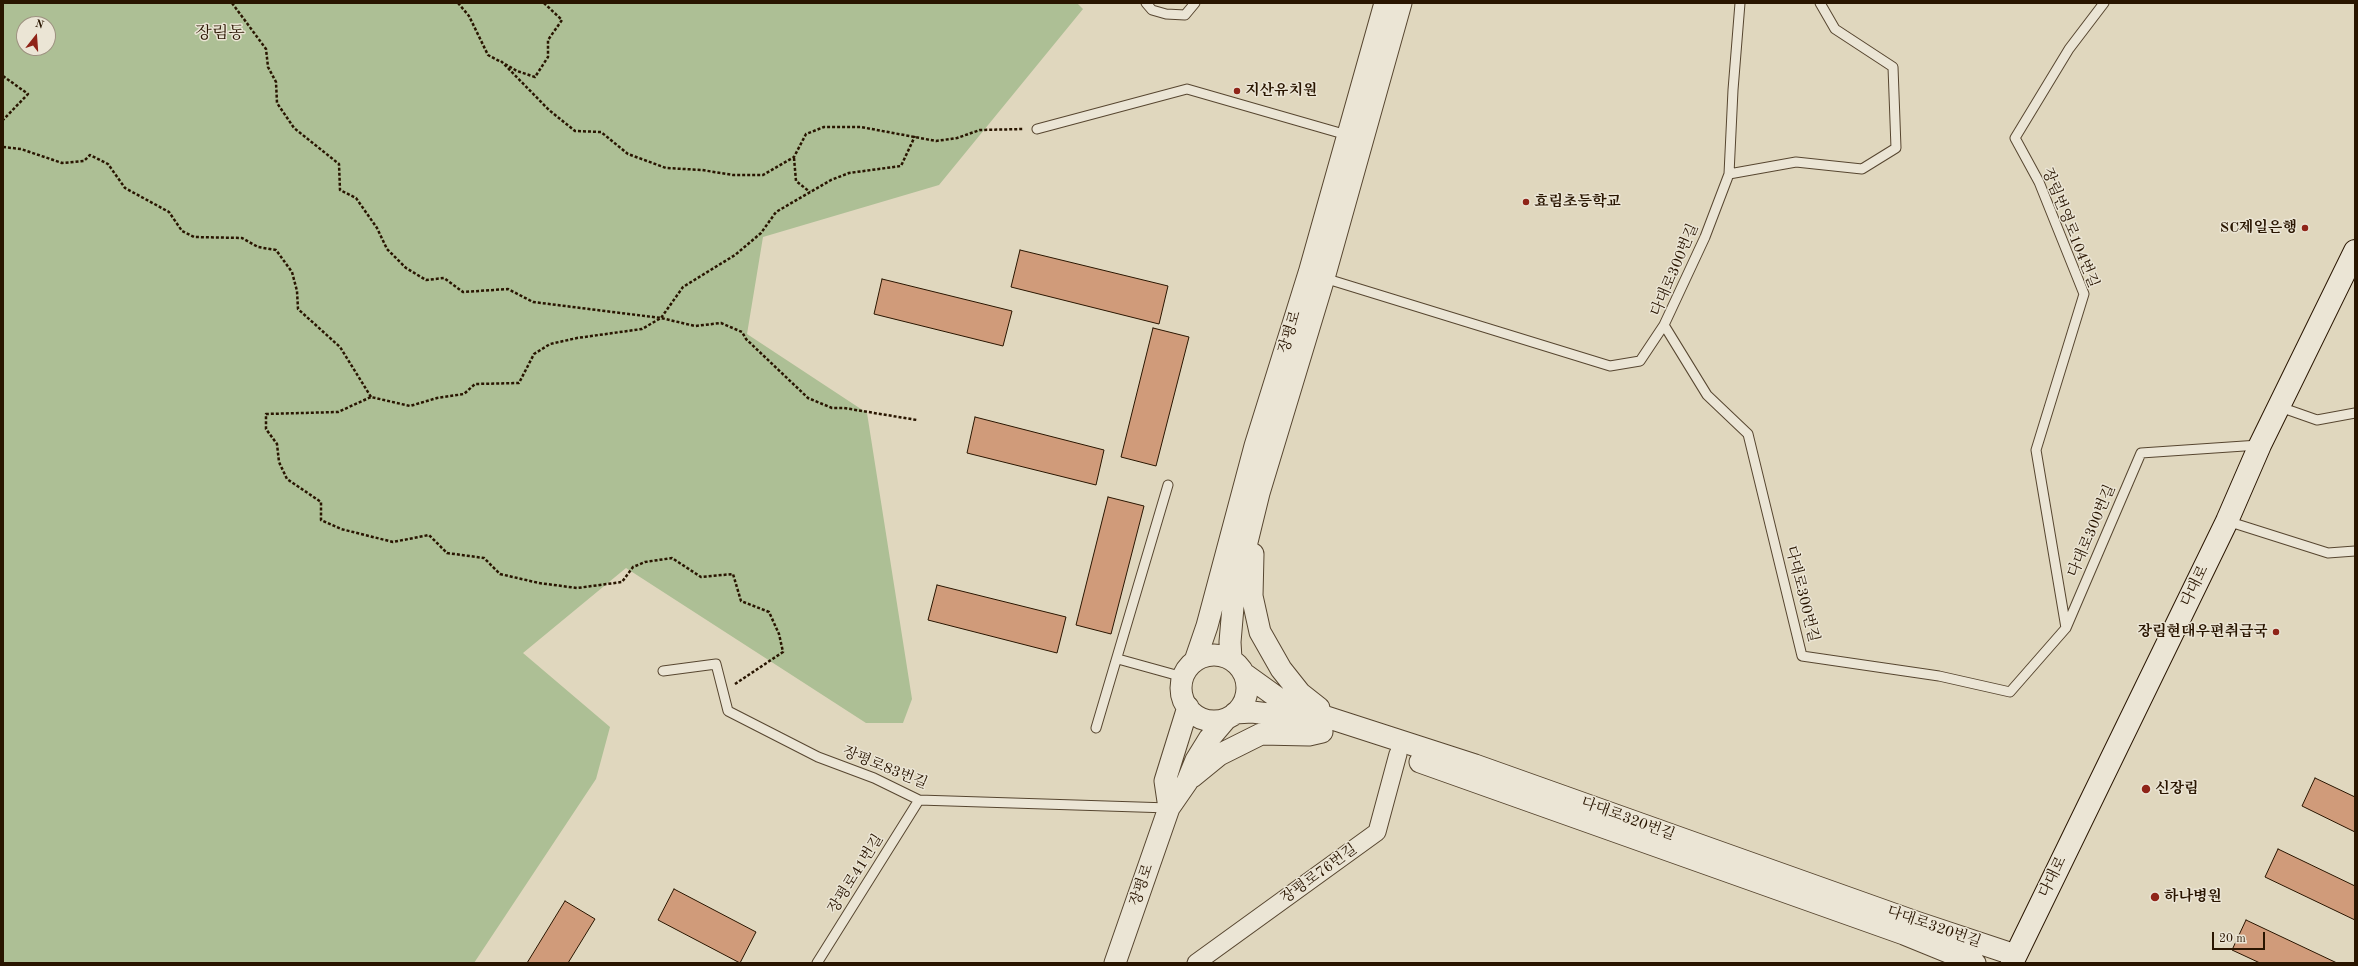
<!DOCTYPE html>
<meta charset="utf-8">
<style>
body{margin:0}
#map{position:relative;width:2358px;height:966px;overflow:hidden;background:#e0d7be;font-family:"Old Standard TT",serif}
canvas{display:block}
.frame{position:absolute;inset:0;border:4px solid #291500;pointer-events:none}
.north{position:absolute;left:16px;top:16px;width:40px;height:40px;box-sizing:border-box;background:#ebe5d5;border:1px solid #9d9280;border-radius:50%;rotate:17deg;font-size:11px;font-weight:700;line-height:16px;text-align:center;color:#291500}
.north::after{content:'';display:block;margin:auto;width:14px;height:18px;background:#8f2418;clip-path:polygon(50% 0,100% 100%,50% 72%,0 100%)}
.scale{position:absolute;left:2212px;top:932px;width:53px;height:18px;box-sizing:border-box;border:2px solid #291500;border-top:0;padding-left:5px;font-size:12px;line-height:14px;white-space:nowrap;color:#291500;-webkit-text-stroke:3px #ebe5d5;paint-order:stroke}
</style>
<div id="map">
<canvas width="2358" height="966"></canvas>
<div class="frame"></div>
<div class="north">N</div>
<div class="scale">20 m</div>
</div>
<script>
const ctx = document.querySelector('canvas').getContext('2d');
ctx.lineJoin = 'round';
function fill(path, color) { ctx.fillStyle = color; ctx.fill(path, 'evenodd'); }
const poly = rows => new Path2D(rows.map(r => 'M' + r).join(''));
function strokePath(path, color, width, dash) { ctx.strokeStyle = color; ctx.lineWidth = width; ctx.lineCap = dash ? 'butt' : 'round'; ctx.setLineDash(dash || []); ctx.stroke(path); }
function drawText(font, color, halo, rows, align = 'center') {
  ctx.font = font + ' "Old Standard TT","Noto Serif KR",serif'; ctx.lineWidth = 3; ctx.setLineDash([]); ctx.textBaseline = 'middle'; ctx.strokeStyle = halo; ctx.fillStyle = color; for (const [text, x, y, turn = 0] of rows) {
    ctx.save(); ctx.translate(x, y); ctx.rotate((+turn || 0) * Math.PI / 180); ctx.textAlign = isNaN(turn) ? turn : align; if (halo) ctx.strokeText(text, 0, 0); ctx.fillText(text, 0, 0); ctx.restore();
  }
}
fill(poly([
 [3,3,1077,3,1083,9,939,185,763,237,747,334,867,413,912,699,903,723,866,723,626,568,523,653,610,727,596,779,474,963,3,963],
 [24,24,48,24,48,48,24,48]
]), '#adbf95');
const building = poly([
 [1020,250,1168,286,1159,324,1011,287,1020,250],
 [882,279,1012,311,1003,346,874,314,882,279],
 [1153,328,1189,337,1156,466,1121,457,1153,328],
 [975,417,1104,450,1096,485,967,453,975,417],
 [1108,497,1144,506,1111,634,1076,625,1108,497],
 [937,585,1066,617,1057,653,928,620,937,585],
 [2315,778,2355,797,2355,832,2302,806,2315,778],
 [2278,849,2355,886,2355,920,2265,877,2278,849],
 [674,889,756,932,740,963,658,920,674,889],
 [565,901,595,919,568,963,527,963,565,901],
 [2246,920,2337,963,2260,963,2232,950,2246,920]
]);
fill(building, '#d09b7a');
strokePath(building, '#291500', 1);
const service = poly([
 [1146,3,1152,10,1166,14,1185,15,1195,3],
 [1740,3,1733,90,1729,174,1705,237,1664,325,1707,395,1748,434,1802,656,1939,676,2010,692,2066,628,2141,453,2259,445],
 [1037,129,1187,89,1347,135],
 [1729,174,1796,162,1862,169,1896,148,1893,67,1835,29,1820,3],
 [1324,278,1610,366,1640,361,1664,325],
 [2280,407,2317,420,2355,413],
 [2227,521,2328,553,2355,551],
 [2066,628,2036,450,2084,294,2039,182,2015,138,2069,49,2104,3],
 [1118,659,1183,677],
 [663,671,716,664,728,711,818,757,874,778,919,800,1169,808],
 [1096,728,1168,485],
 [817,963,919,800]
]);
const minor = poly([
 [1196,963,1377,832,1398,754]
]);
const tertiary = poly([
 [1253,554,1252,596,1260,632,1281,669,1300,693,1319,708],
 '1181 688a33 33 0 1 1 66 0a33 33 0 1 1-66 0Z',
 [1231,659,1230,642,1234,595,1259,493,1324,278,1401,3],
 [1195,661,1207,626,1255,446,1309,273,1385,3],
 [1246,675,1278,698,1314,713,1475,765,1916,922,2015,955],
 [1235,713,1252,712,1269,714,1313,725],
 [1420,762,1904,934,1975,963],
 [1192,777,1219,755,1261,734,1309,735,1322,732],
 [1169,808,1165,781,1188,707],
 [1115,963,1169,808,1187,782,1196,760,1209,739,1226,719]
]);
const secondary = poly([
 [2012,963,2227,521,2260,445,2355,251]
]);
strokePath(service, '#574630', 11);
strokePath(minor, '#574630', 19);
strokePath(tertiary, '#574630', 23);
strokePath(secondary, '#291500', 24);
strokePath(poly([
 [232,3,266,49,268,67,276,82,277,103,294,128,339,164,340,190,356,198,377,228,387,249,406,268,426,280,444,278,463,292,508,289,533,302,661,318,695,326,721,323,742,332,746,339,808,398,832,408,844,408,917,420],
 [458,3,469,16,488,55,501,62],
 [501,61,549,110,575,131,601,132,628,154,666,168,702,170,733,175,763,175,794,157,806,134,824,127,861,127,936,141,957,138,980,130,1024,129],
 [505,64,517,71,535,77,548,57,548,40,562,20,544,3],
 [3,76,28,94,3,120],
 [3,147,21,149,62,163,84,161,90,155,108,164,125,188,169,212,182,231,194,237,242,238,258,247,276,250,292,272,297,291,298,309,340,347,371,397],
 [794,158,796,181,810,192],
 [735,684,783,652,779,634,769,612,741,601,733,574,701,577,672,558,645,562,633,567,622,582,577,588,539,583,500,574,484,558,447,553,429,535,393,542,341,529,321,520,321,502,287,479,279,462,277,444,266,429,266,414,338,412,371,397,410,406,437,398,464,394,475,384,519,383,534,354,550,344,577,338,642,329,661,318,683,287,735,255,761,233,776,212,831,180,849,173,901,166,915,136]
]), '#291500', 2.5, [3, 2]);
strokePath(service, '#ebe5d5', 9);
strokePath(minor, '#ebe5d5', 17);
strokePath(tertiary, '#ebe5d5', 21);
strokePath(secondary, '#ebe5d5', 22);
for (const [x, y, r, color] of [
 [1237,91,4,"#8f2418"],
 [1526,202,4,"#8f2418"],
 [2305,228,4,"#8f2418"],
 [2276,632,4,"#8f2418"],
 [2146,789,5,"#8f2418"],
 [2155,897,5,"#8f2418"]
]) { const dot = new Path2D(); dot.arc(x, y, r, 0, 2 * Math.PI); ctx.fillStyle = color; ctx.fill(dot); strokePath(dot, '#ebe5d5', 1.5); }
drawText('bold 15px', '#291500', '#ebe5d5', [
 ["지산유치원",1245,91],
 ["효림초등학교",1534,202],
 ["SC제일은행",2297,228,"right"],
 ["장림현대우편취급국",2268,632,"right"],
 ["신장림",2155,789],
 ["하나병원",2164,897]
], 'left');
drawText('15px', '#291500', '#ebe5d5', [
 ["장림번영로104번길",2070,228,68],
 ["다대로300번길",1675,270,-67],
 ["장평로",1290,332,-73],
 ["다대로300번길",2092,531,-67],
 ["다대로",2195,586,-64],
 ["다대로300번길",1802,594,76],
 ["장평로83번길",885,768,22],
 ["다대로320번길",1628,819,20],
 ["장평로41번길",856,874,-58],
 ["장평로76번길",1319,874,-36],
 ["다대로",2053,877,-64],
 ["장평로",1142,885,-71],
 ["다대로320번길",1934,927,19]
]);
drawText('17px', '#291500', '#ebe5d5', [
 ["장림동",220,34]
]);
</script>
